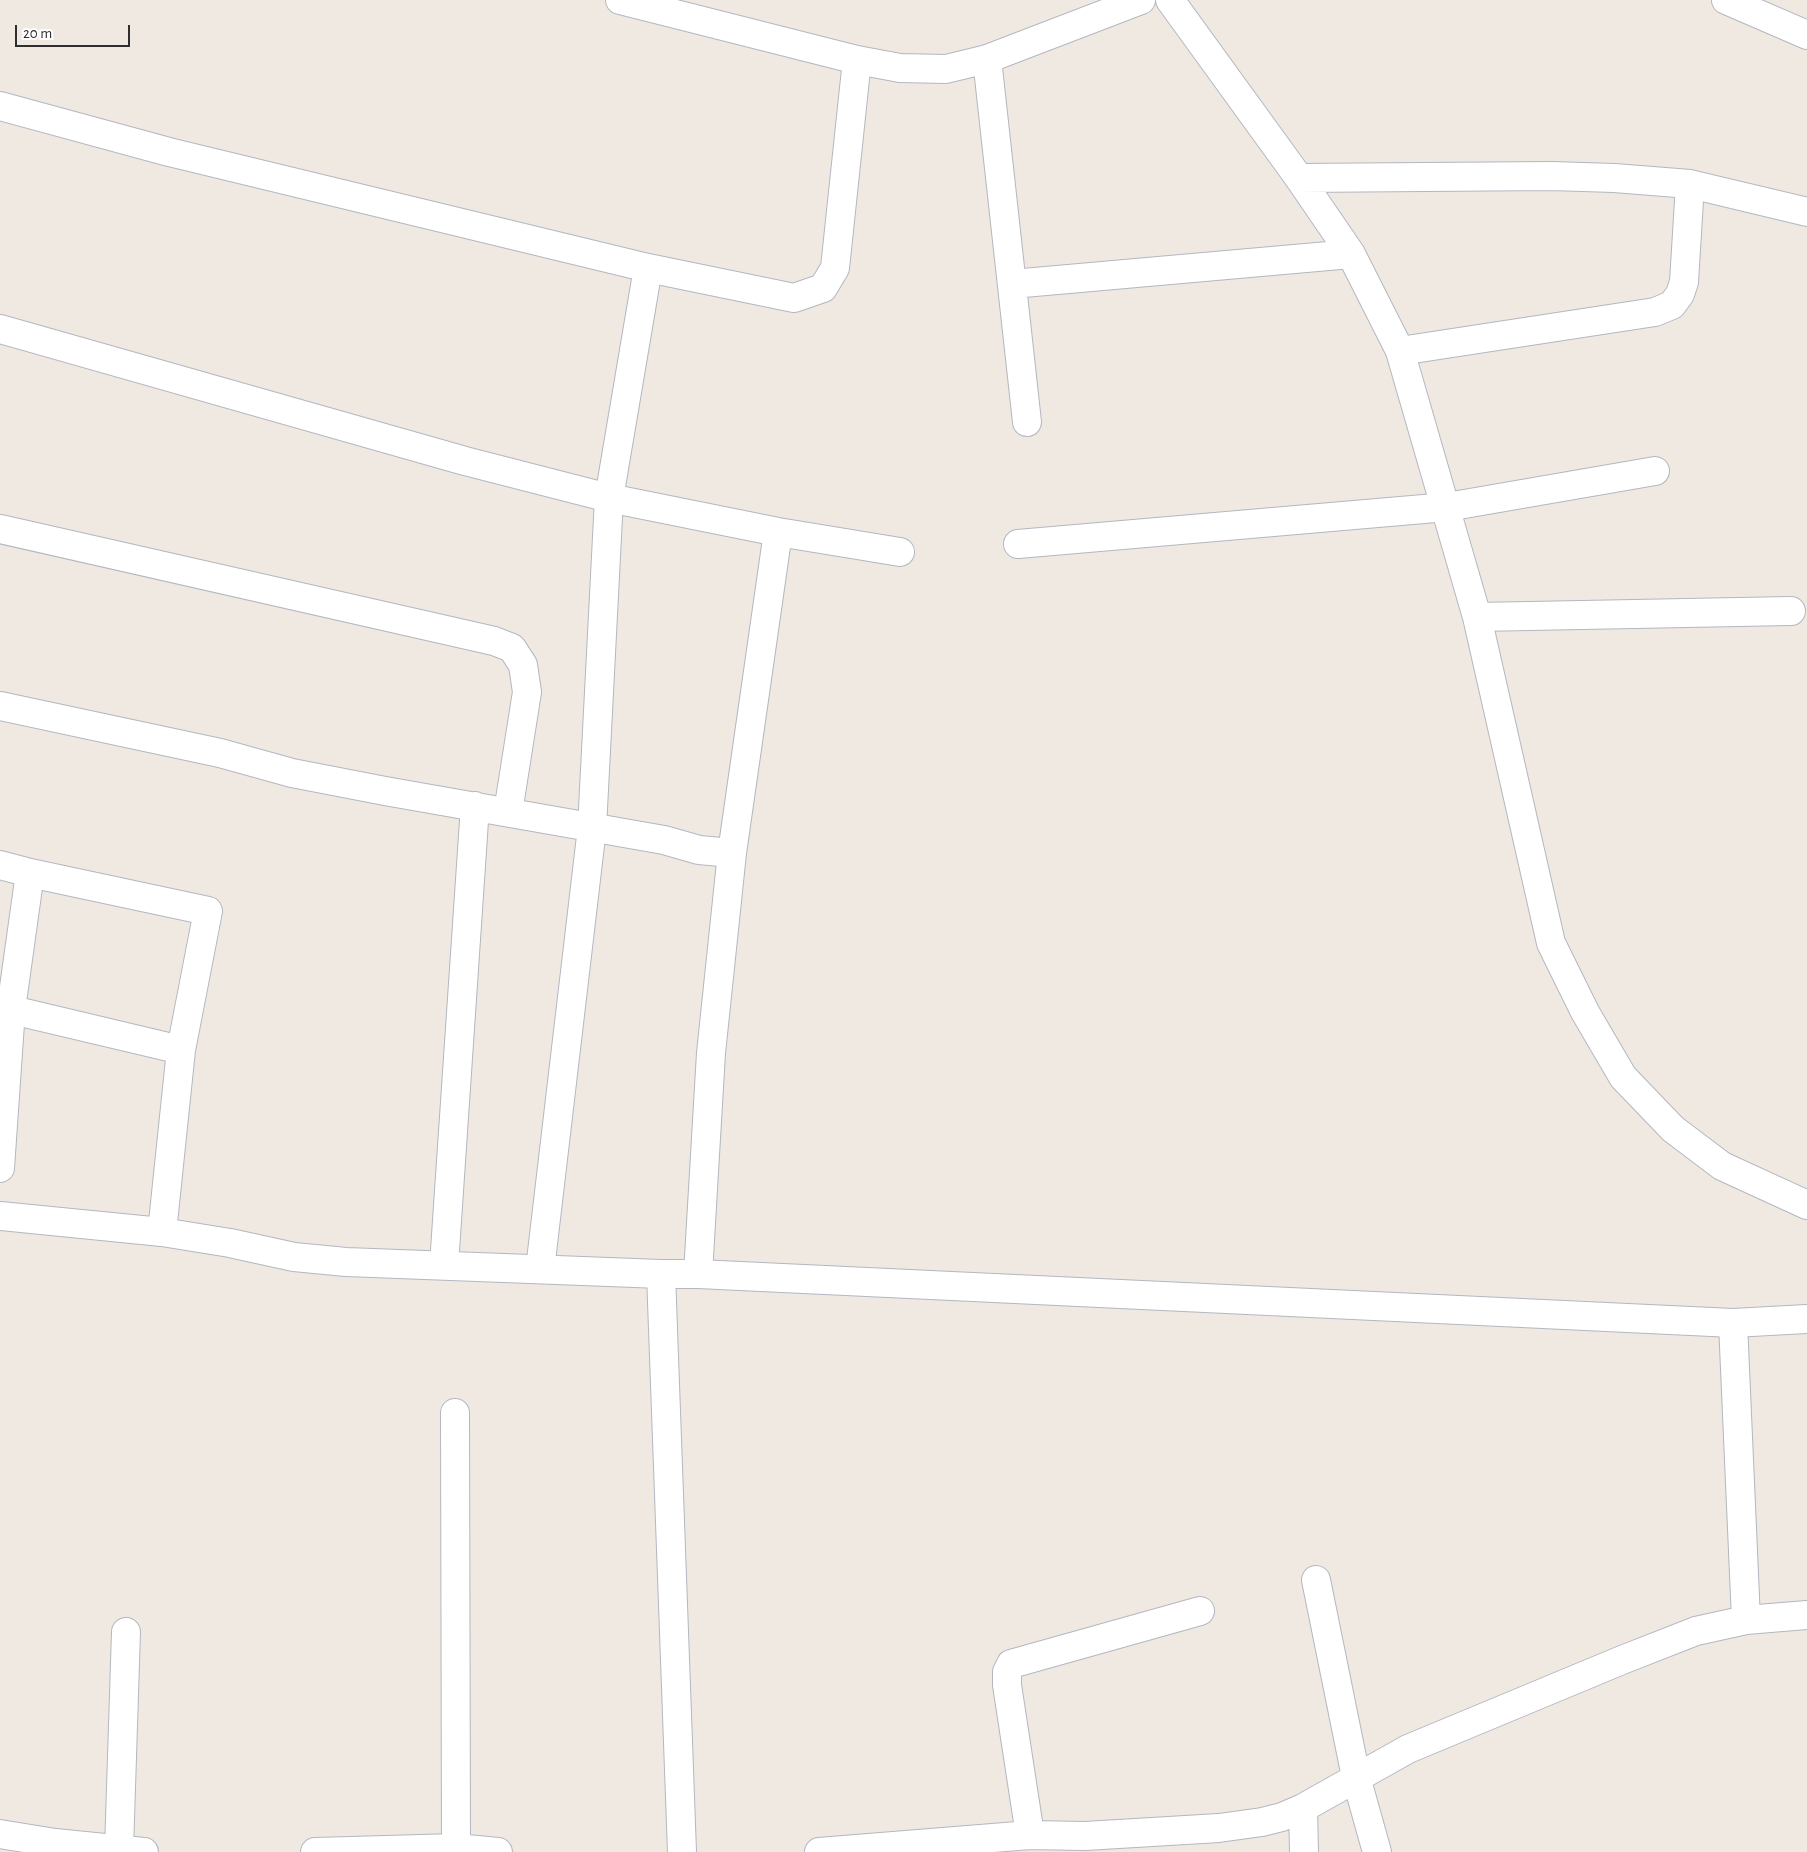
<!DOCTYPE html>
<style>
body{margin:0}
#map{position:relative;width:1807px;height:1852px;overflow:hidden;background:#efe9e1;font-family:"Alegreya Sans",sans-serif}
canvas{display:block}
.scale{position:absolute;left:15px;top:25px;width:115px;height:22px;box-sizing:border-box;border:2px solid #2e2e2e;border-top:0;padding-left:6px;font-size:15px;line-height:18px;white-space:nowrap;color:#2e2e2e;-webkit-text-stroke:4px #fff;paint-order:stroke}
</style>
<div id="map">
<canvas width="1807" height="1852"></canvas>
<div class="scale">20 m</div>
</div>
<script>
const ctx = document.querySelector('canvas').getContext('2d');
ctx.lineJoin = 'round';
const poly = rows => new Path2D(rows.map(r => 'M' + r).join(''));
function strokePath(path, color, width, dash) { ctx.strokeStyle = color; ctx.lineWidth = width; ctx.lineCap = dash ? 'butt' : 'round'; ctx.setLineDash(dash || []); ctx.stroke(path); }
const minor = poly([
 [620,0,857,60,900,68,946,69,987,59,1141,0],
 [1170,0,1299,178,1351,254,1400,351,1477,617,1551,943,1585,1012,1623,1077,1673,1129,1722,1166,1807,1205],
 [1726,0,1807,35],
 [987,59,1027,422],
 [0,106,169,152,648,268,794,298,823,288,835,268,857,60],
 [1299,178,1552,176,1614,178,1690,184,1807,212],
 [1012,284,1351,254],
 [0,329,465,461,609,498,778,532,900,552],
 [1400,351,1655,312,1672,305,1680,294,1684,282,1690,184],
 [0,529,494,641,512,648,523,665,527,692,508,812],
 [1018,544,1447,507,1655,471],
 [1477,617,1791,611],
 [0,706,220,753,292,773,385,791,664,840,699,850,732,853],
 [0,865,30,873,208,911,181,1050,162,1232],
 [0,1007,181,1050],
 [0,1168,11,1009,30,873],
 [444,1265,475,806],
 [540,1269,592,828,609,498,648,268],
 [661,1274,682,1852],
 [698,1274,711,1053,732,853,778,532],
 [1733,1323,1746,1620],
 [455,1413,456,1848],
 [1316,1580,1356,1777,1377,1852],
 [1303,1808,1304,1852],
 [0,1834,55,1843,144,1852],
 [1030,1835,1007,1685,1007,1672,1011,1664,1200,1611],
 [119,1850,126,1632],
 [315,1852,456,1848,498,1852],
 [819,1852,1030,1835,1085,1836,1219,1828,1262,1822,1282,1817,1303,1808,1408,1749,1622,1660,1696,1631,1746,1620,1807,1615]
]);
const tertiary = poly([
 [0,1216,162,1232,230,1243,294,1257,346,1262,661,1274,698,1274,1733,1323,1807,1319]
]);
strokePath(minor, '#b4b7c1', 30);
strokePath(tertiary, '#b4b7c1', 30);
strokePath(minor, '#fff', 28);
strokePath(tertiary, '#fff', 28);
</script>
